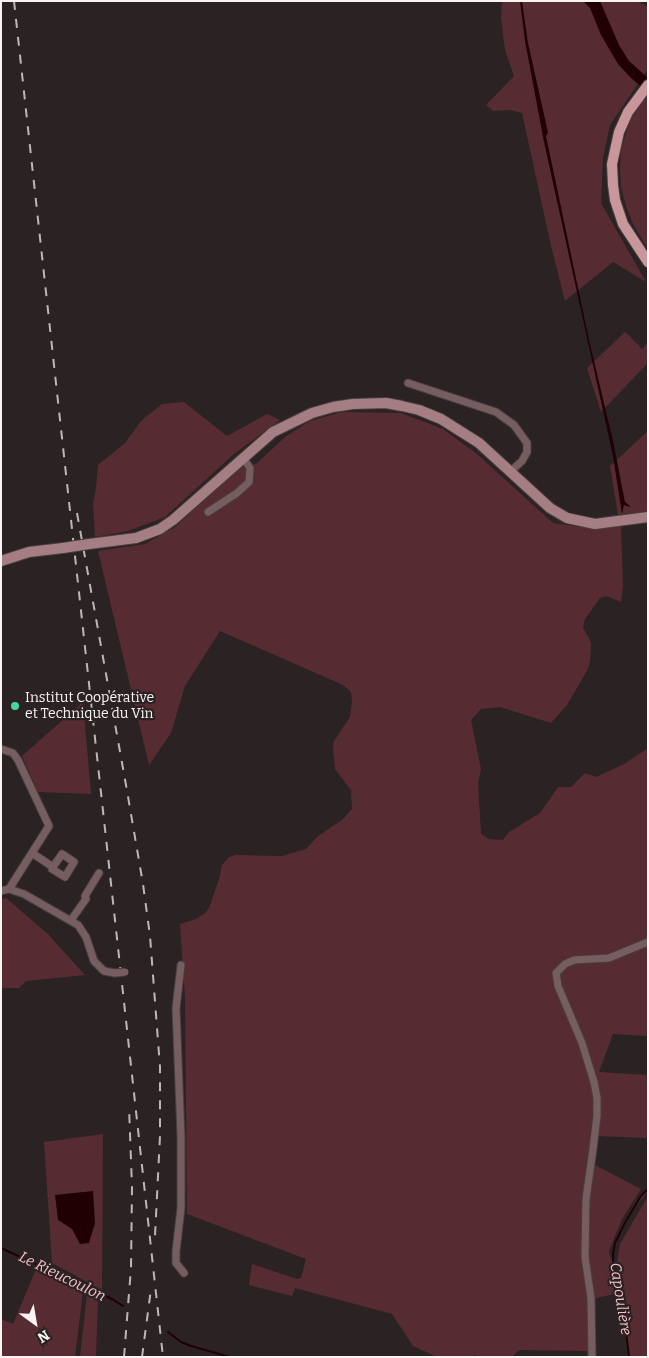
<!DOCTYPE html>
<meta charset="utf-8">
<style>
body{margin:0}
#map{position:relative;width:649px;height:1358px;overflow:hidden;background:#2b2223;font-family:Bitter,serif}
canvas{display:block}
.frame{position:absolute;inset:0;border:2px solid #faf3f4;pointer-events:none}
.north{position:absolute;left:10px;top:1298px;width:50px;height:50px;-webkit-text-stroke:4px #2b2223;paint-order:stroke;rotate:148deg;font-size:14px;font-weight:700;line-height:20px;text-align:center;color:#faf3f4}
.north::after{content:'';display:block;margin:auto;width:18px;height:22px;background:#faf3f4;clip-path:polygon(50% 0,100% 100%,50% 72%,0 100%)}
</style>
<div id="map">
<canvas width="649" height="1358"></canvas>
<div class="frame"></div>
<div class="north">N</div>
</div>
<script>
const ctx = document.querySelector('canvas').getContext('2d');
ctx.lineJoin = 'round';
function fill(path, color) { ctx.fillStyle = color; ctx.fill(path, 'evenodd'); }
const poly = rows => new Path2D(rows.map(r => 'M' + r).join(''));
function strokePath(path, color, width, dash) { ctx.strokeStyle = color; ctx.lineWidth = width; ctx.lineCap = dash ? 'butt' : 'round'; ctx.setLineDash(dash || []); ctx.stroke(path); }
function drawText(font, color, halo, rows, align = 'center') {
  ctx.font = font + ' Bitter,serif'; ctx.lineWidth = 4.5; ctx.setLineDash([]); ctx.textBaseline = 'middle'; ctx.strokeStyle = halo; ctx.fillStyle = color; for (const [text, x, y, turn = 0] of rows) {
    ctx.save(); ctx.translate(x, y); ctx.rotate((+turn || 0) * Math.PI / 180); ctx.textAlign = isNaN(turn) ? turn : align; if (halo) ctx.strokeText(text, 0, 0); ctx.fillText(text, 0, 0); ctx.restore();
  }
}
fill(poly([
 [502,1,637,1,648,7,648,69,610,125,603,158,601,203,646,282,613,262,565,301,551,246,522,113,510,110,493,111,486,105,514,76,505,50,501,17],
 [648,92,648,249,633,224,626,206,621,188,620,168,621,148,631,119],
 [625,332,642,349,648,342,648,363,601,412,587,368],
 [184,402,227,436,267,414,280,420,234,454,165,517,128,531,95,537,93,503,96,488,98,465,125,443,141,421,162,404],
 [342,412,401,413,443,429,477,454,553,523,581,527,621,526,623,586,621,602,606,596,600,598,585,619,583,628,589,638,591,644,590,661,588,669,567,705,551,723,500,707,481,709,471,720,481,769,478,783,481,834,489,839,503,840,509,832,540,813,558,787,571,787,585,773,596,777,624,764,648,748,648,1036,613,1034,599,1072,648,1075,648,1138,597,1136,595,1165,641,1189,622,1219,609,1251,611,1261,613,1248,619,1234,636,1203,648,1188,648,1191,634,1209,619,1237,614,1249,613,1262,621,1298,617,1262,620,1244,648,1196,648,1357,628,1357,624,1322,618,1293,593,1299,592,1344,588,1351,519,1350,512,1357,476,1357,476,1355,468,1357,437,1357,413,1346,392,1314,295,1288,292,1296,249,1285,252,1264,297,1279,301,1278,306,1259,187,1214,185,998,180,924,196,919,204,914,209,908,219,879,222,865,229,857,236,855,282,856,306,849,318,836,342,820,352,809,351,790,335,769,333,748,334,741,350,717,352,702,351,692,343,685,220,631,185,686,171,733,149,765,98,551,145,544,175,527,239,468,256,464,285,437,310,421],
 [648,431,648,511,618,515,610,466],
 [83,702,91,794,38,792,22,756],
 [6,898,48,934,85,975,26,981,19,988,1,988,1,899],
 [103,1134,102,1290,52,1263,44,1142],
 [36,1269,83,1291,75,1357,1,1357,1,1319,13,1324],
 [87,1294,98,1299,96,1357,80,1357]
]), '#562c32');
fill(poly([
 [520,1,522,1,528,43,547,128,548,133,546,136,589,340,613,441,625,502,630,506,630,507,624,505,622,514,613,456,544,142,525,41],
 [583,1,600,1,619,45,629,61,648,78,648,92,631,78,618,64,601,35,590,8],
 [93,1191,95,1223,89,1243,80,1244,72,1229,58,1220,55,1195]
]), '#210004');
strokePath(poly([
 [1,1248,112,1299,123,1306],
 [168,1332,181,1342,191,1346,230,1357],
 [629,1357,624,1314,613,1267,613,1254,615,1243,626,1221,641,1196,648,1189]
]), '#210004', 2);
const street = poly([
 [408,383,496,412,514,425,527,443,527,452,522,461,511,471],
 [208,512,237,493,249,482,250,468,243,458],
 [1,749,13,753,18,760,49,826,9,889,1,891],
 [32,853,53,867,62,854,74,862,65,877,52,869,53,867],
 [9,889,24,894,78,925,86,937,94,961,104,971,115,973],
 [71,920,86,899,85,896,99,873],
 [181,965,176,1008,181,1137,181,1208,176,1251,176,1263,184,1273],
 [592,1357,591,1298,585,1257,586,1199,593,1149,597,1116,597,1098,594,1082,582,1043,558,986,556,973,565,964,574,960,609,958,648,942]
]);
const secondary = poly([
 [89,544,136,538,160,529,173,520,273,432,312,413,333,407,353,404,386,403,402,406,419,410,441,419,479,443,550,508,567,518,595,524,648,517],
 [1,561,29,552,63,548]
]);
const primary = poly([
 [648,85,628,112,619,132,612,164,613,185,615,200,623,224,648,262]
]);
strokePath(street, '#483f40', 9);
strokePath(secondary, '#483f40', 12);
strokePath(primary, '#483f40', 12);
strokePath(street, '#765e60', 7);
strokePath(secondary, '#a47e82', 10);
strokePath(primary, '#c8969b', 10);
strokePath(poly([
 [14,1,163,1357],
 [77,513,126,785,143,884,150,936,160,1067,160,1136,155,1236],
 [124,1357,131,1268,132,1187,129,1107],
 [142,1357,151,1289]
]), '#beb7b8', 2, [9, 9]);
const streetBridge = poly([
 [115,973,125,972]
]);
const secondaryBridge = poly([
 [63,548,89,544]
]);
strokePath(streetBridge, '#483f40', 9, []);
strokePath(secondaryBridge, '#483f40', 12, []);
strokePath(streetBridge, '#765e60', 7);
strokePath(secondaryBridge, '#a47e82', 10);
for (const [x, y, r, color] of [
 [15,706,5,"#4bd49b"]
]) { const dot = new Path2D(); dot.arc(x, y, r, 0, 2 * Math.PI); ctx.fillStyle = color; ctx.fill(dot); strokePath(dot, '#2b2223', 2); }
drawText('14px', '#faf3f4', '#2b2223', [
 ["Institut Coopérative",25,698],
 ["et Technique du Vin",25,714]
], 'left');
drawText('italic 15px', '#f6c2c7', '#2b2223', [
 ["Le Rieucoulon",62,1277,26],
 ["Capoulière",620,1299,81]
]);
</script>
